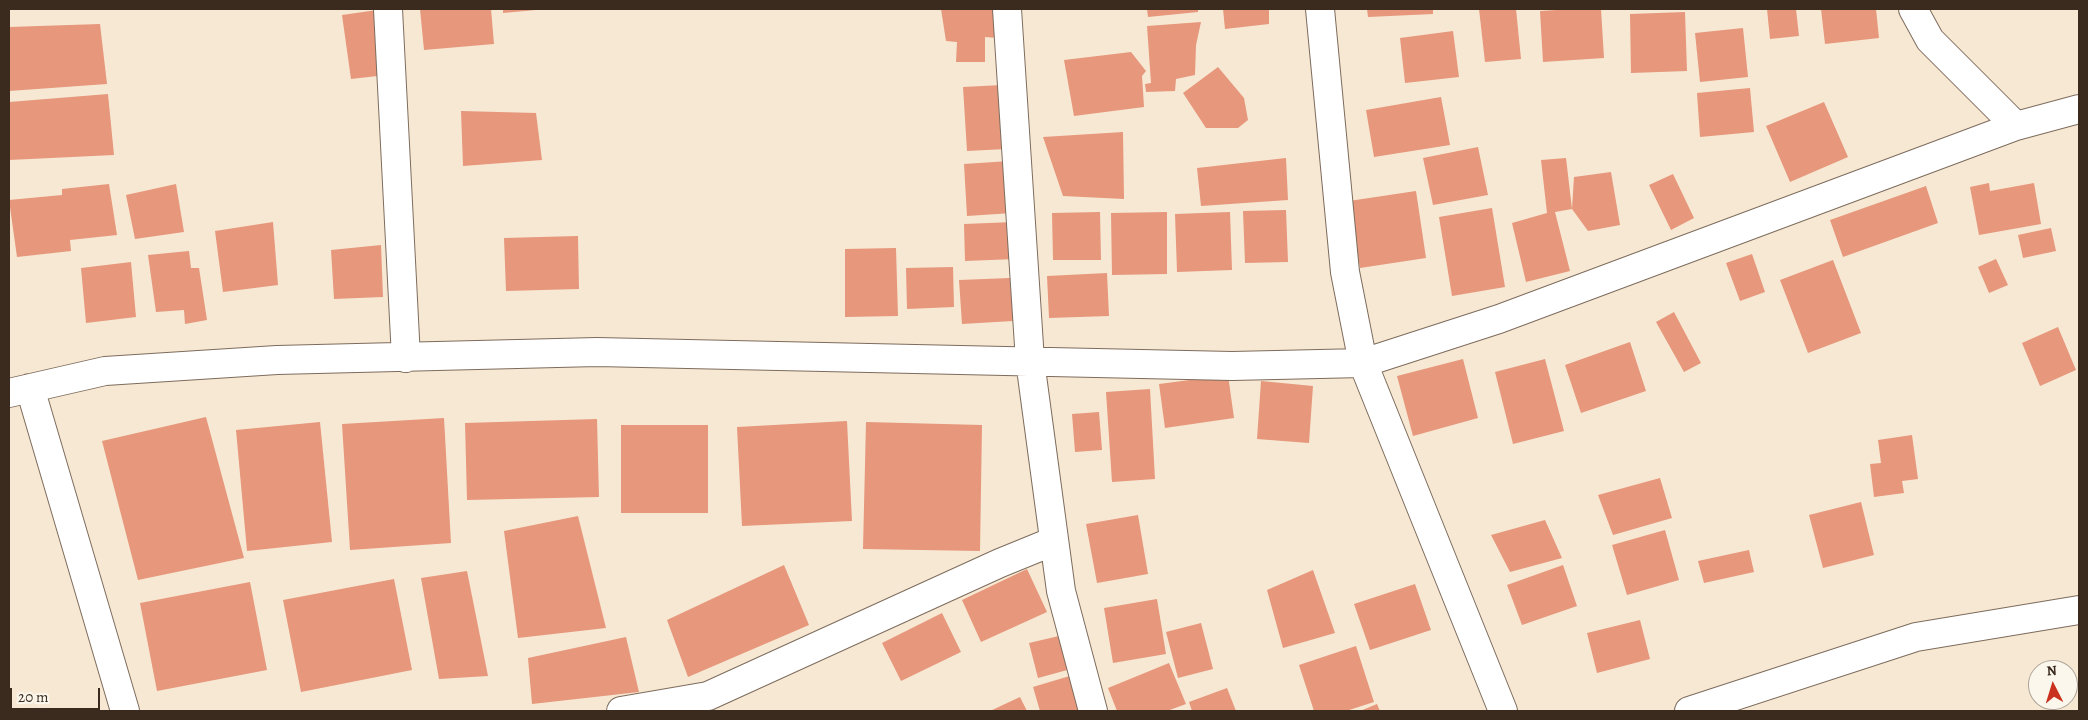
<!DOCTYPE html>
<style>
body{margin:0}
#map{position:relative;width:2088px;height:720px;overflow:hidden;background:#f7e8d3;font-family:Alegreya,serif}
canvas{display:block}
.frame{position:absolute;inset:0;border:10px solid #3b2a1e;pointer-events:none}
.north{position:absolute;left:2028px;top:660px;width:50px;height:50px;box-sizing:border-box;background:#fbf7ec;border:1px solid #aea59a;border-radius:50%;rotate:355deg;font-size:14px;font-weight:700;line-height:20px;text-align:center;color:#3b2a1e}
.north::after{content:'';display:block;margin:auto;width:18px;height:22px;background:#c8321e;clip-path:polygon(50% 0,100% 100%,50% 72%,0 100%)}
.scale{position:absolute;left:10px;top:688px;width:90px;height:22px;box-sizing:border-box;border:2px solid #3b2a1e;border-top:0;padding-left:6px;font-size:15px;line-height:18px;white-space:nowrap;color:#3b2a1e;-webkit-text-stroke:4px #fbf7ec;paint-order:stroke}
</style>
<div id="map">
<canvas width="2088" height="720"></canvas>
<div class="frame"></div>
<div class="north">N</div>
<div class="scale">20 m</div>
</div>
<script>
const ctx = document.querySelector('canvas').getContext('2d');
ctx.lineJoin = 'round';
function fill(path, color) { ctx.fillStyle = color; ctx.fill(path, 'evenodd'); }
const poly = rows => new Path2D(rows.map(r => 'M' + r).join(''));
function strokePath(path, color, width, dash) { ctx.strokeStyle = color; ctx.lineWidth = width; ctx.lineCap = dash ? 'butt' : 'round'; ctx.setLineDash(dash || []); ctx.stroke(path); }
fill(poly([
 [420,9,491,9,494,44,424,50],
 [503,9,536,9,536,10,503,13],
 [941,9,995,9,998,38,985,37,985,62,956,62,957,42,946,41],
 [1147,9,1198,9,1198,12,1148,17],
 [1223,9,1269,9,1269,24,1225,29],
 [1367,9,1433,9,1433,14,1368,17],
 [1479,9,1516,9,1521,59,1485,62],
 [1573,9,1601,9,1604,58,1543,62,1540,11],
 [1767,9,1796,9,1799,36,1770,39],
 [1821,9,1876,9,1879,38,1825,44],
 [377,10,386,75,351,79,342,15],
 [1685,12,1687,71,1631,73,1630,14],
 [1201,22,1196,45,1195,75,1176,79,1175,91,1146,92,1145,84,1151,83,1147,26],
 [100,24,107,84,9,91,9,27],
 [1743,28,1748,77,1700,82,1695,33],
 [1453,31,1459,77,1405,83,1400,38],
 [1131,52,1146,71,1142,76,1144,107,1074,116,1064,60],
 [1218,67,1244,98,1248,120,1238,128,1206,128,1183,93],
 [1002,85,1006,149,967,151,963,87],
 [1750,88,1754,132,1700,137,1697,93],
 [108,94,114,155,9,160,9,102],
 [1441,97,1450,145,1374,157,1366,110],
 [1824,102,1848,157,1790,182,1766,126],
 [461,111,536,113,542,160,463,166],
 [1123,132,1124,199,1063,196,1043,137],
 [1478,147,1488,195,1433,205,1423,158],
 [1286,158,1288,200,1201,206,1197,168],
 [1566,158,1572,209,1555,212,1570,271,1526,282,1512,223,1547,213,1541,160],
 [1009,161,1012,213,967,216,964,164],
 [1611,172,1620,225,1588,231,1572,209,1574,177],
 [1673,174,1694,218,1671,230,1649,185],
 [1989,183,1990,191,2034,183,2041,224,1979,235,1970,187],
 [109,184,117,235,70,240,71,251,17,257,9,200,62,195,62,189],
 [176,184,184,232,135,239,126,195],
 [1926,186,1938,223,1843,257,1830,220],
 [1416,191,1426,258,1360,268,1349,201],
 [1492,208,1505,287,1452,296,1439,217],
 [1286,210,1288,262,1245,263,1243,211],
 [1100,212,1101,260,1053,260,1052,213],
 [1167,212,1167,274,1112,275,1111,213],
 [1230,212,1232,270,1177,272,1175,214],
 [273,222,278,285,223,292,215,231],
 [1014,222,1016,259,965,261,964,224],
 [2051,228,2056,251,2023,258,2018,235],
 [578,236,579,289,506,291,504,238],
 [381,245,383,297,334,299,331,250],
 [896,248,898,316,845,317,845,249],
 [189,251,191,268,199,268,207,320,185,324,184,310,156,312,148,255],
 [1752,254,1765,292,1740,301,1726,263],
 [1996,259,2008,285,1989,293,1978,267],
 [1833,260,1861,333,1808,353,1780,280],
 [131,262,136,317,86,323,81,268],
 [953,267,954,307,907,309,906,268],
 [1107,273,1109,316,1049,318,1047,276],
 [1010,278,1013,321,962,324,959,280],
 [1674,312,1701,363,1684,372,1656,322],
 [2058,327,2076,370,2040,386,2022,343],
 [1630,342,1646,391,1581,413,1565,365],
 [1463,359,1478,418,1413,436,1397,376],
 [1545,359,1564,431,1513,444,1495,372],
 [1228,375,1234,418,1165,428,1159,384],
 [1261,381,1313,386,1309,443,1257,439],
 [1150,389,1155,479,1112,482,1106,392],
 [1099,412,1102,450,1075,452,1072,414],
 [206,417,244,558,138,580,102,441],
 [444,418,451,543,350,550,342,424],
 [597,419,599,497,467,500,465,423],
 [847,421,852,521,742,526,737,427],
 [320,422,332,542,247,551,236,430],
 [866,422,982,425,980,551,863,549],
 [621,425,708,425,708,513,621,513],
 [1912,435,1918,479,1902,481,1904,493,1874,497,1870,464,1881,463,1878,440],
 [1660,478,1672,518,1613,535,1598,495],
 [1861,502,1874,555,1823,568,1809,515],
 [1138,515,1148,574,1097,583,1086,524],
 [578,516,606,628,518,638,504,531],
 [1545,520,1562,558,1510,572,1491,535],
 [1665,530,1679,580,1627,595,1612,545],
 [1749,550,1754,572,1704,583,1698,561],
 [784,565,809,625,688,677,667,620],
 [1563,565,1577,606,1522,625,1507,585],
 [1027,569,1047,612,981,642,962,600],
 [1313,570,1335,633,1283,648,1267,590],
 [467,571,488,676,439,679,421,578],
 [394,579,412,670,301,692,283,600],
 [250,582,267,670,157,691,140,603],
 [1415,584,1431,630,1370,650,1354,604],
 [1157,599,1166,654,1113,663,1104,608],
 [942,613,961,652,901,681,882,643],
 [1640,620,1650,659,1597,673,1587,633],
 [1201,623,1213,669,1178,678,1166,632],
 [1063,635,1071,669,1038,678,1029,643],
 [626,637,639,692,532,704,528,658],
 [1356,646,1374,702,1346,711,1314,711,1299,665],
 [1169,663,1186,704,1167,711,1117,711,1108,688],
 [1073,675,1084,709,1077,711,1040,711,1033,687],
 [1227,688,1236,711,1192,711,1189,702],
 [1020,697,1027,711,990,711],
 [1377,704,1380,711,1360,711]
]), '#e6977c');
const minor = poly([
 [388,9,406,358],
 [1007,9,1030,361,1061,591,1093,711],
 [1320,9,1345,272,1363,363,1503,711],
 [1913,9,1930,40,2016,126],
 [30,388,125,711],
 [9,393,105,371,277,360,597,352,1232,366,1363,363,1499,319,2016,126,2079,109],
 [621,711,708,696,1000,563,1054,541],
 [1689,711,1916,637,2079,610]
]);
strokePath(minor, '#7d6c5d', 30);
strokePath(minor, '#fff', 28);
</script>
